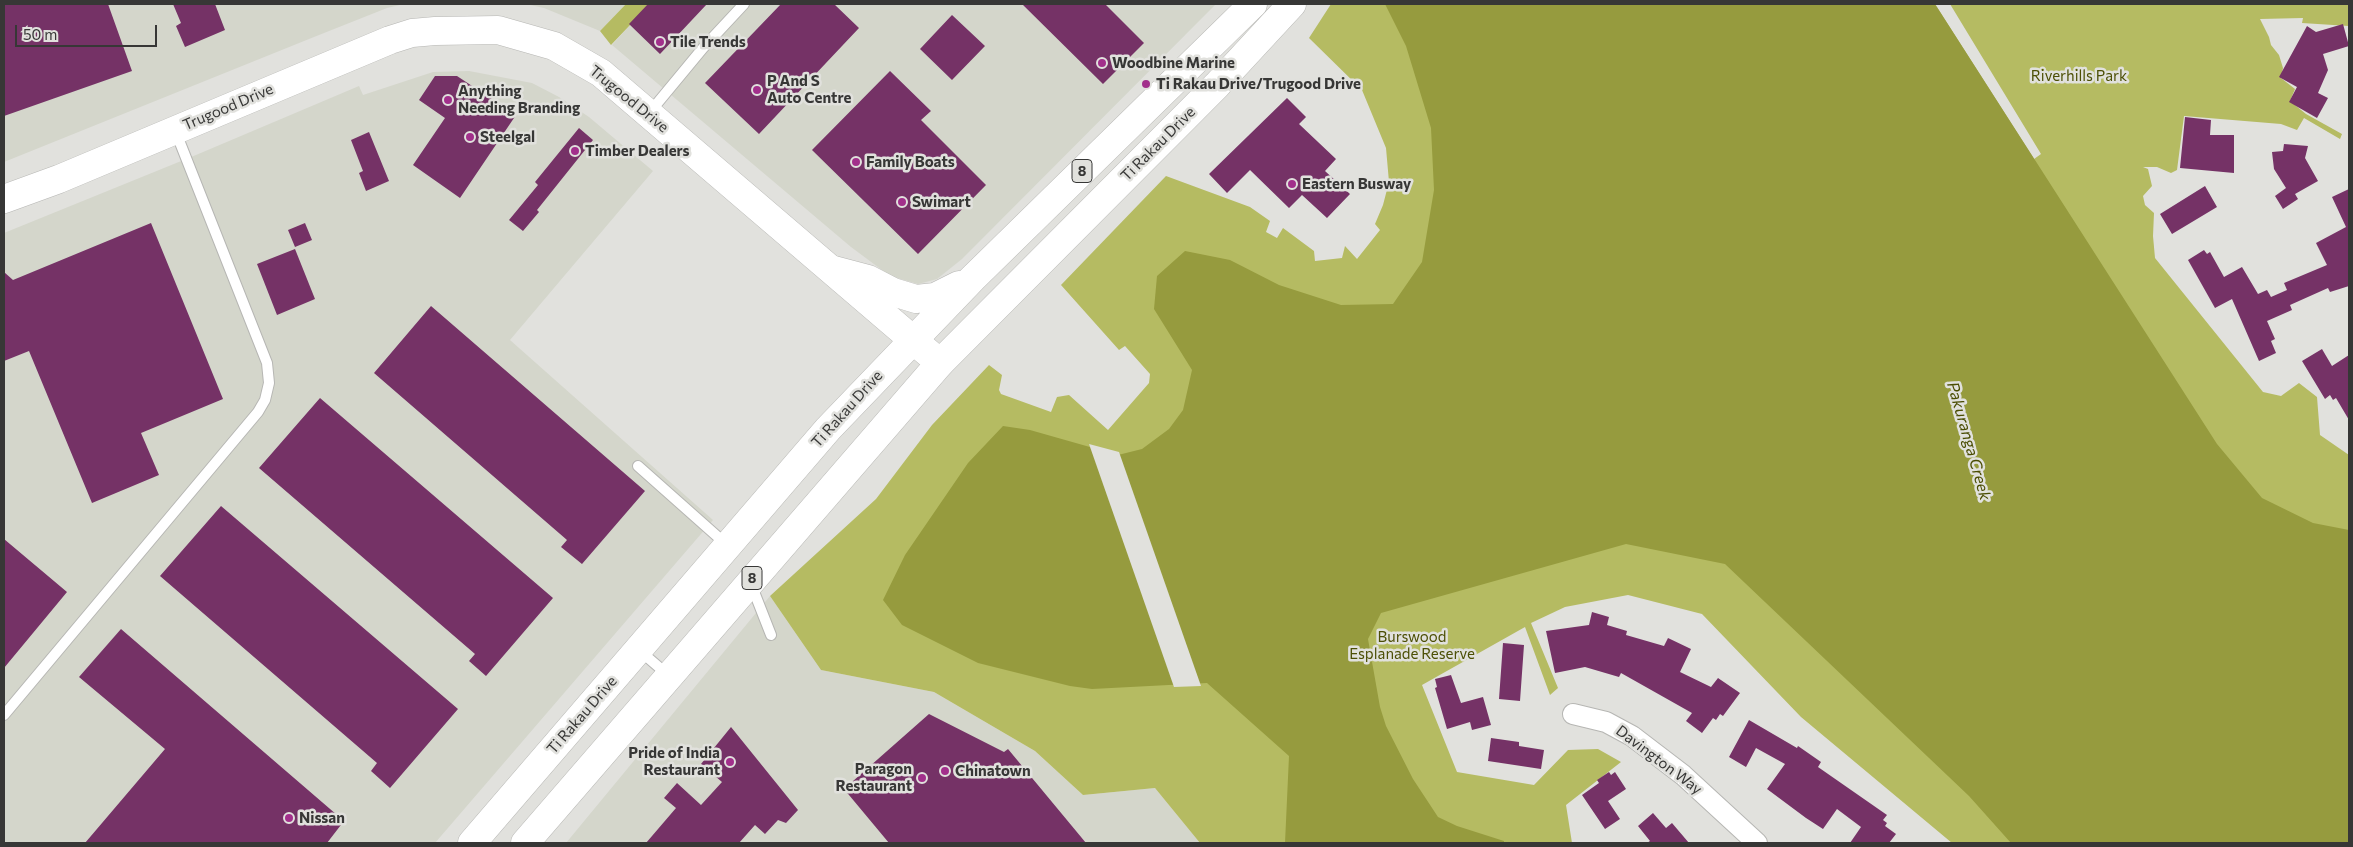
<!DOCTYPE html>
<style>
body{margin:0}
#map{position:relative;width:2353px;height:847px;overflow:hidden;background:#e1e1dd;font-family:Commissioner,sans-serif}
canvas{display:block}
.frame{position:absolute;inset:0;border:5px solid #373736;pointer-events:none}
.scale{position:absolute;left:15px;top:25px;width:142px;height:22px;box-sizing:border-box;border:2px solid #373736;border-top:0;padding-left:6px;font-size:15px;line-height:18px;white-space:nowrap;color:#373736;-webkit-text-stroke:4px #e1e1dd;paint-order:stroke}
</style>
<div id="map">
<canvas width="2353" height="847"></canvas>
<div class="frame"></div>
<div class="scale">50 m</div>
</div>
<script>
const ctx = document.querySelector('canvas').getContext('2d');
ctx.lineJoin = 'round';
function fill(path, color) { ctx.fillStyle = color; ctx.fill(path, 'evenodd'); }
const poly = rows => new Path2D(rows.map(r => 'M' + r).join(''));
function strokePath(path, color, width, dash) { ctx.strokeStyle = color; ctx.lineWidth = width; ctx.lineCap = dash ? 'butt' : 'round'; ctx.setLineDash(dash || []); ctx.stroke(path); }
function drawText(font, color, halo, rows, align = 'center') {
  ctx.font = font + ' Commissioner,sans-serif'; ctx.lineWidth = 5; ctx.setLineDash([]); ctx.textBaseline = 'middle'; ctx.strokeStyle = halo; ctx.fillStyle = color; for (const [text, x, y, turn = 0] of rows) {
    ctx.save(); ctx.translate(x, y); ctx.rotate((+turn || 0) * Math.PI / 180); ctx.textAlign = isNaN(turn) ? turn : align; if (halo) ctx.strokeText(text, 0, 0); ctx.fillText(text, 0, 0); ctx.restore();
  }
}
fill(poly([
 [4,4,404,4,387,8,314,37,4,162],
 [526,4,626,4,600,31,544,8],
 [649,4,1216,4,962,259,937,279,918,284,890,276,851,247,612,45],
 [469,71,532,83,559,97,589,117,653,171,510,340,713,520,435,843,4,843,4,233,196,155,359,86,363,95,433,72],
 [770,596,821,670,934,692,1035,751,1083,795,1155,788,1200,843,566,843]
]), '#d4d6cb');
fill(poly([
 [626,4,650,4,611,45,600,31],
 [1331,4,1775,4,2011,843,1952,843,1801,717,1702,614,1628,595,1565,607,1531,623,1558,688,1550,695,1525,627,1422,685,1457,772,1534,785,1568,750,1598,749,1621,762,1566,805,1572,843,1200,843,1155,788,1083,795,1035,751,934,692,821,670,770,596,876,499,932,425,989,365,1002,375,999,390,1001,394,1051,412,1057,397,1069,395,1108,430,1149,383,1150,374,1125,346,1119,350,1061,285,1166,176,1250,207,1270,221,1266,232,1277,238,1283,228,1314,251,1315,261,1342,258,1345,246,1357,259,1380,230,1375,224,1383,205,1389,182,1386,148,1362,90,1309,38],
 [1935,4,2034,159,2041,154,1950,4,2349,4,2349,26,2302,23,2303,18,2260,19,2269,37,2271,45,2279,55,2283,68,2281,78,2295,89,2290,101,2306,114,2342,134,2340,139,2304,118,2297,130,2281,124,2184,116,2177,170,2171,173,2157,167,2143,167,2148,169,2152,186,2143,196,2145,205,2154,213,2153,236,2155,258,2263,392,2281,396,2299,383,2317,397,2320,435,2349,455,2349,843]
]), '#b5bb62');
fill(poly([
 [1385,4,1935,4,2217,444,2262,498,2313,523,2349,530,2349,843,2011,843,1969,796,1725,564,1626,544,1381,613,1368,639,1380,707,1386,726,1413,779,1438,817,1457,826,1504,841,1504,843,1285,843,1289,756,1207,683,1092,689,1070,686,978,663,902,625,883,600,905,555,968,463,1003,426,1030,430,1118,455,1142,449,1169,429,1183,410,1192,370,1154,309,1157,276,1185,251,1230,260,1279,285,1341,305,1393,304,1422,262,1434,190,1431,128,1406,46]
]), '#969b3e');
fill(poly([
 [1089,444,1119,452,1201,686,1174,687]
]), '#e1e1dd');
fill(poly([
 [4,4,108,4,132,71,4,116],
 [173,4,215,4,225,30,185,47,176,26,181,23],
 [648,4,707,4,660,54,629,24],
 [781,4,834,4,859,28,759,134,705,83],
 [1022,4,1105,4,1144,43,1103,84],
 [952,15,985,46,952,80,920,49],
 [2343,24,2349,46,2323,54,2328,70,2318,93,2328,98,2317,118,2289,102,2297,87,2279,77,2307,26,2316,32],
 [890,71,931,111,921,120,986,185,918,254,812,150],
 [435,76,457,76,516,115,460,198,413,165,445,118,419,100],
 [1287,98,1306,117,1299,124,1336,159,1325,171,1350,194,1327,218,1302,195,1289,208,1250,170,1227,193,1209,174],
 [2185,117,2211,120,2210,135,2234,135,2234,173,2180,168],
 [579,128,593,140,537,210,539,212,523,231,509,220,538,185,535,182],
 [369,132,389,181,366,191,359,173,363,171,351,140],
 [2284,144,2308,146,2305,158,2318,181,2295,194,2298,199,2283,209,2275,196,2286,188,2274,169,2272,152,2283,151],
 [2205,186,2217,207,2172,234,2160,214],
 [2349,189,2349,286,2330,292,2328,288,2290,305,2292,310,2267,321,2275,339,2271,341,2276,353,2259,361,2232,299,2215,308,2188,260,2204,250,2207,254,2210,252,2224,277,2242,267,2258,294,2267,290,2271,297,2287,290,2284,283,2327,265,2316,243,2346,227,2332,197],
 [151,223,223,399,141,433,159,475,92,503,29,351,4,361,4,272,13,280],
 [305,223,312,240,295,247,288,230],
 [295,249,315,299,277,315,257,264],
 [431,306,645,491,582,564,561,547,567,540,374,373],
 [2322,349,2332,366,2349,355,2349,420,2336,398,2333,400,2330,395,2325,399,2302,361],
 [320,398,553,598,486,676,469,661,475,654,259,468],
 [221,506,458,709,390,788,371,771,377,763,160,576],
 [4,539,67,592,4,668],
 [1592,612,1609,617,1607,625,1627,631,1626,635,1664,646,1668,638,1691,649,1680,672,1711,687,1718,678,1740,693,1723,716,1720,714,1716,720,1713,718,1702,733,1686,721,1692,713,1621,673,1619,677,1585,667,1555,673,1546,631,1589,625],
 [121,629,344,821,327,843,85,843,165,749,79,677],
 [1503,643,1524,645,1520,701,1499,699],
 [1451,675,1461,703,1483,697,1491,725,1472,730,1470,722,1447,729,1435,688,1437,687,1435,679],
 [929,714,1004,752,1008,749,1086,843,889,843,844,789],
 [1749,720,1797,748,1798,746,1821,762,1818,767,1887,815,1883,820,1887,823,1885,826,1896,834,1889,843,1850,843,1861,827,1837,809,1823,829,1806,818,1767,789,1785,764,1756,748,1746,767,1729,757],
 [731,727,798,810,786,823,778,820,765,834,755,825,739,843,646,843,676,808,664,798,677,783,701,805,722,782,701,764],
 [1491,738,1519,742,1519,746,1544,750,1541,769,1488,761],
 [1609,772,1611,775,1615,772,1626,789,1608,801,1620,819,1605,829,1582,795,1599,783,1597,780],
 [1653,813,1666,828,1672,823,1689,843,1647,843,1650,841,1638,826]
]), '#753266');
const service = poly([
 [650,112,703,48,744,4],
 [638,466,727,545],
 [751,584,771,635],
 [639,650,668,675],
 [4,715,258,412,265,400,269,383,267,363,175,130]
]);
const minor = poly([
 [1573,714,1606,722,1632,736,1683,775,1757,843]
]);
const secondary = poly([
 [4,199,59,179,390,40,412,33,435,31,498,30,554,46,601,73,940,363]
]);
const primary = poly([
 [834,270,868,279,893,292,916,299,935,297,959,285],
 [472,843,828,429,972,279,1253,4],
 [525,843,940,363,1217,85,1292,4]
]);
strokePath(service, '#b6b6b3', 12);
strokePath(minor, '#b6b6b3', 22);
strokePath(secondary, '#b6b6b3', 29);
strokePath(primary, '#b6b6b3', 29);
strokePath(service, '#fff', 10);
strokePath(minor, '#fff', 20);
strokePath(secondary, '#fff', 28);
strokePath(primary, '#fff', 28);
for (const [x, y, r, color] of [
 [660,42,5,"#a22f8b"],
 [1102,63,5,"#a22f8b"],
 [1146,84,5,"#a22f8b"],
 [757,90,5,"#a22f8b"],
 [448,100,5,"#a22f8b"],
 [470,137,5,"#a22f8b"],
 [575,151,5,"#a22f8b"],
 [856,162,5,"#a22f8b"],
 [1292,184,5,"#a22f8b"],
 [902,202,5,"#a22f8b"],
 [730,762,5,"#a22f8b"],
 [945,771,5,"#a22f8b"],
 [922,778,5,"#a22f8b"],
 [289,818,5,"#a22f8b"]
]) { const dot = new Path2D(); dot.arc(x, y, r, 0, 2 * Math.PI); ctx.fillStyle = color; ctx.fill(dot); strokePath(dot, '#e1e1dd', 2); }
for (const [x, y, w] of [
 [1082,171,20],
 [752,578,20]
]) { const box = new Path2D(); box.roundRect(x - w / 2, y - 11.5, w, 23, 4); ctx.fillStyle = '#e1e1dd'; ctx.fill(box); strokePath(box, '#373736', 1); }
drawText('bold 14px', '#373736', null, [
 ["8",1082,171],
 ["8",752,578]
]);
drawText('bold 15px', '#373736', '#e1e1dd', [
 ["Tile Trends",670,42],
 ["Woodbine Marine",1112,63],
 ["P And S",767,81],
 ["Auto Centre",767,98],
 ["Ti Rakau Drive/Trugood Drive",1156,84],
 ["Anything",458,91],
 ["Needing Branding",458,108],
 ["Steelgal",480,137],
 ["Timber Dealers",585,151],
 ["Family Boats",866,162],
 ["Eastern Busway",1302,184],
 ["Swimart",912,202],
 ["Pride of India",720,753,"right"],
 ["Restaurant",720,770,"right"],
 ["Paragon",912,769,"right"],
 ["Restaurant",912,786,"right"],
 ["Chinatown",955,771],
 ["Nissan",299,818]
], 'left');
drawText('15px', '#4c4f05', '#e1e1dd', [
 ["Riverhills Park",2079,76],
 ["Burswood",1412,637],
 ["Esplanade Reserve",1412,654]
]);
drawText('15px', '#373736', '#e1e1dd', [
 ["Trugood Drive",629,99,39],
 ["Trugood Drive",228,107,-23],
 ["Ti Rakau Drive",1158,144,-45],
 ["Ti Rakau Drive",847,409,-48],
 ["Ti Rakau Drive",582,715,-49],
 ["Davington Way",1659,760,37]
]);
drawText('italic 16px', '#4a4d03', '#e1e1dd', [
 ["Pakuranga Creek",1969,441,74]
]);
</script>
